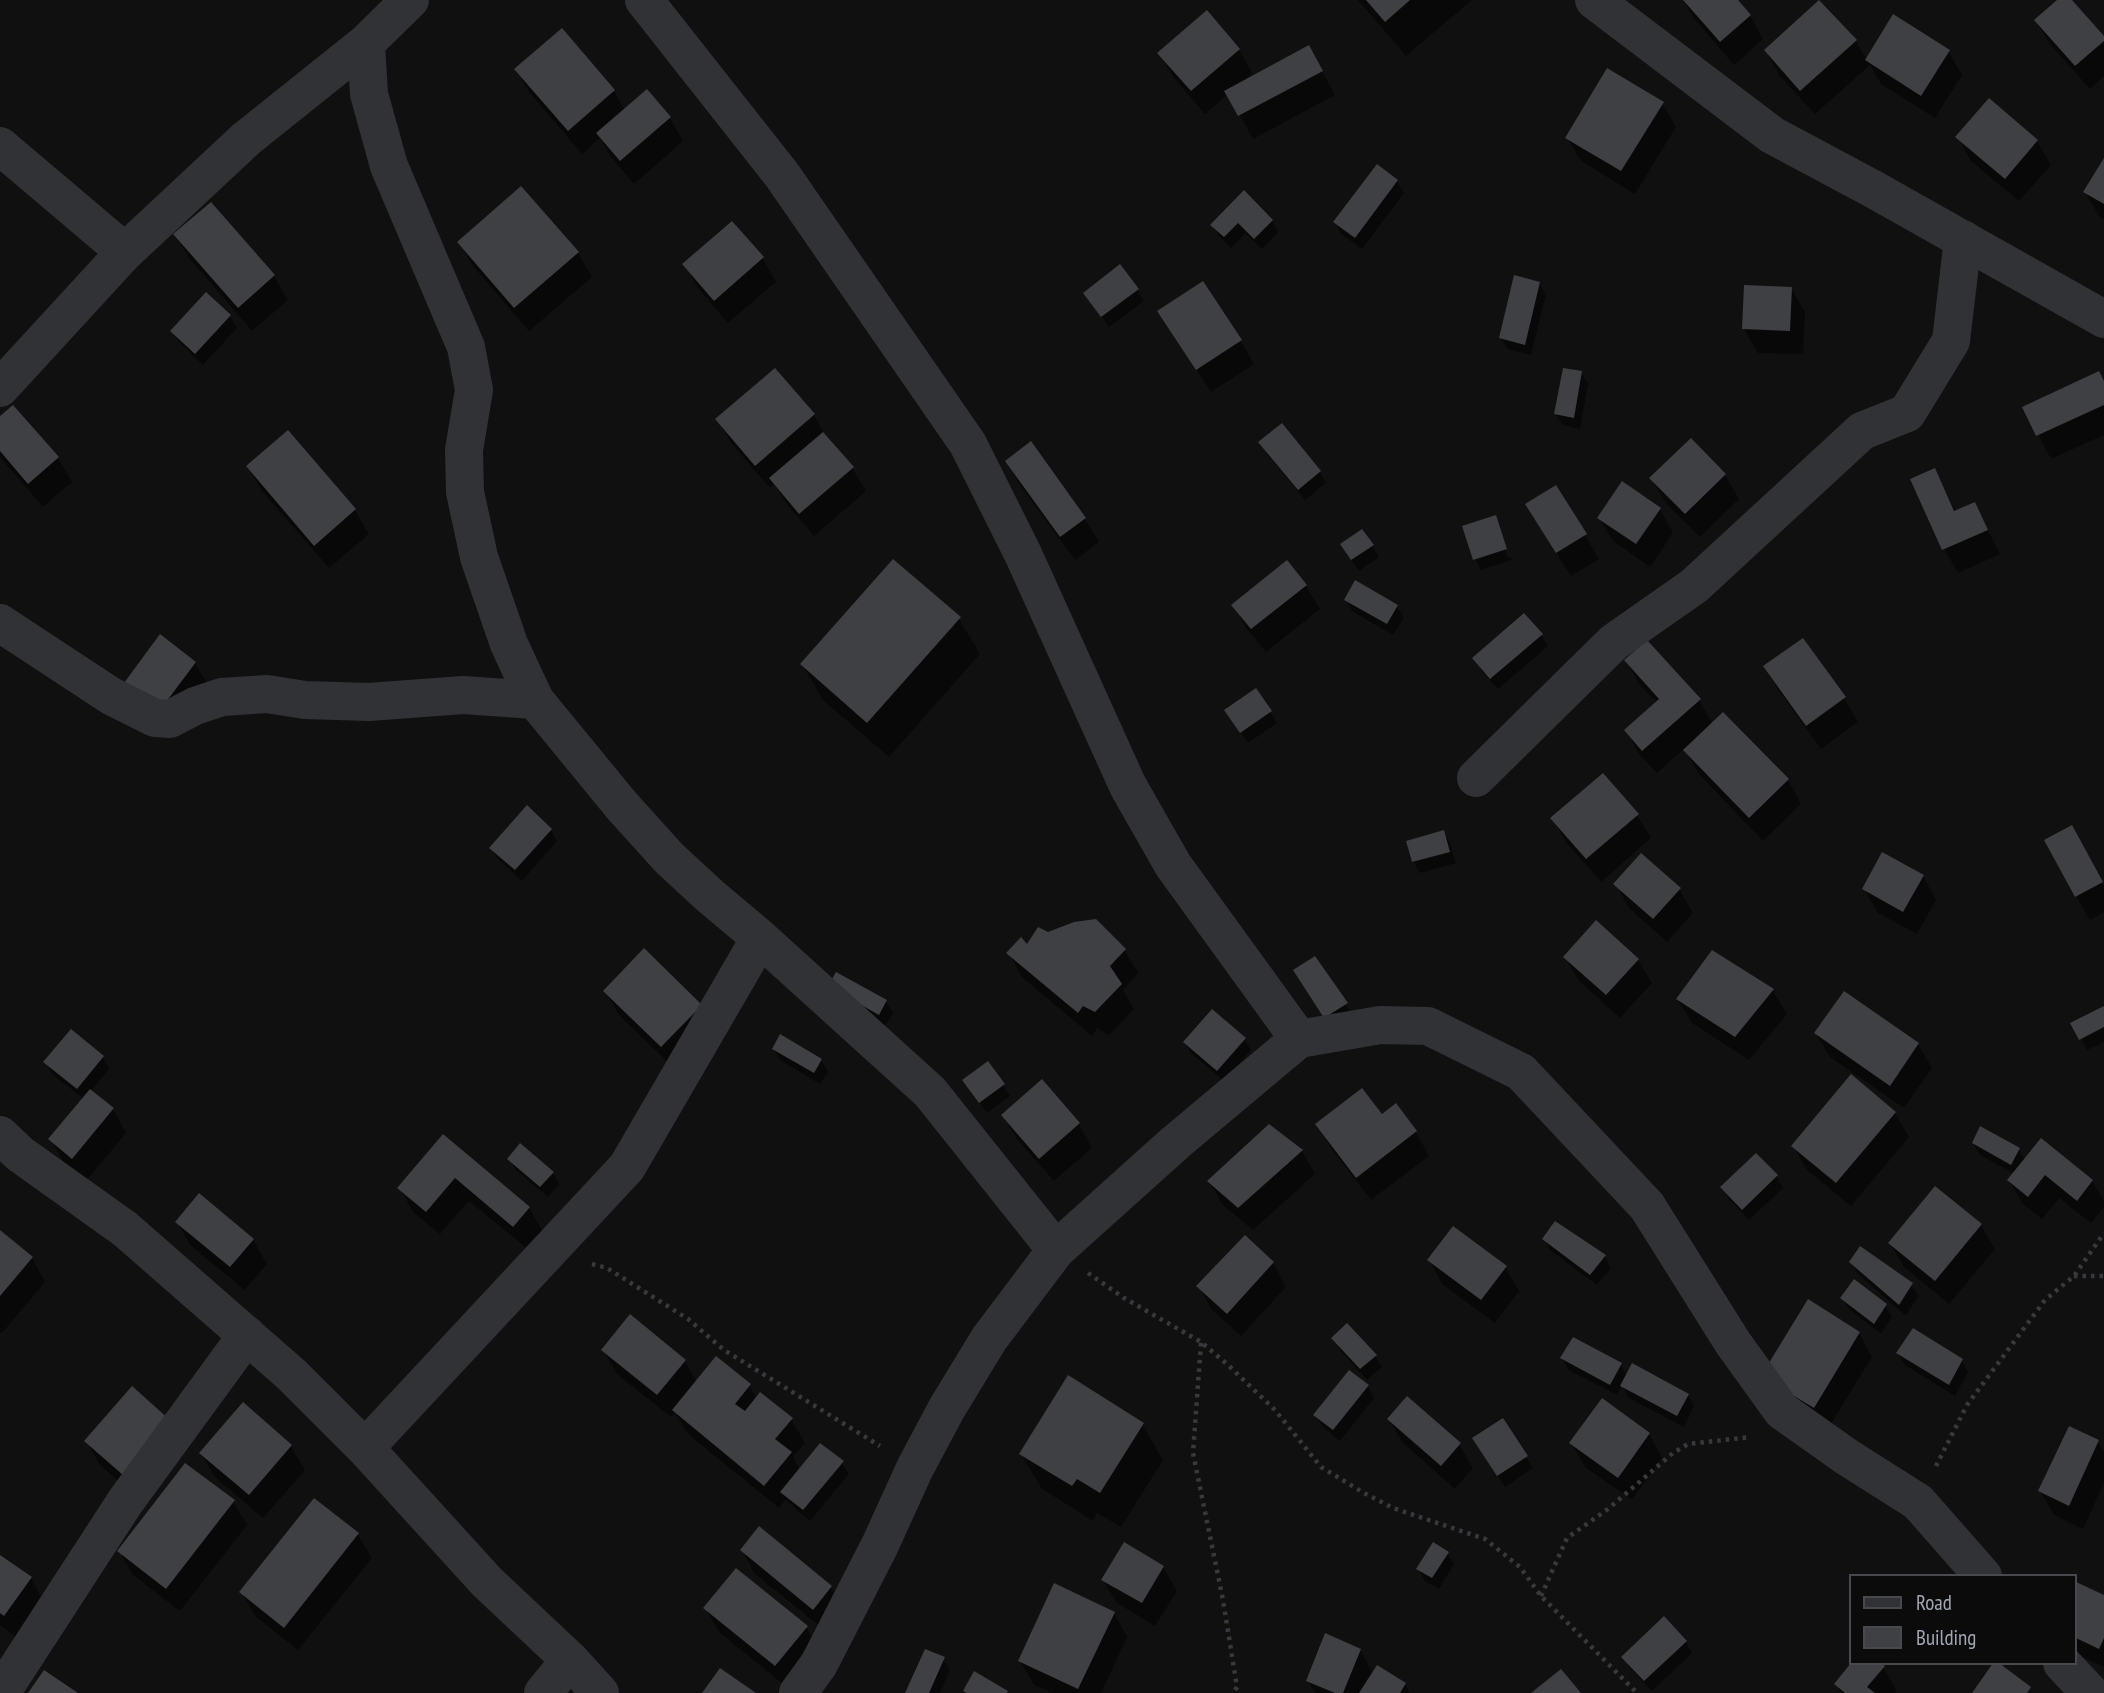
<!DOCTYPE html>
<style>
body{margin:0}
#map{position:relative;width:2104px;height:1693px;overflow:hidden;background:#101011;font-family:"PT Sans Narrow",sans-serif}
canvas{display:block}
.legend{position:absolute;left:1849px;top:1574px;width:228px;height:91px;box-sizing:border-box;background:#0b0b0c;border:2px solid #47494e;margin:0;padding:9px 12px;list-style:none;font-size:21px;color:#a1a7b2}
.legend li{display:flex;align-items:center;gap:14px;height:35px}
.legend b{width:35px;border:2px solid #47494e}
</style>
<div id="map">
<canvas width="2104" height="1693"></canvas>
<ul class="legend">
<li><b style="height:9px;background:#313236"></b>Road</li>
<li><b style="height:19px;background:#3f4044"></b>Building</li>
</ul>
</div>
<script>
const ctx = document.querySelector('canvas').getContext('2d');
ctx.lineJoin = 'round';
function fill(path, color) { ctx.fillStyle = color; ctx.fill(path, 'evenodd'); }
const poly = rows => new Path2D(rows.map(r => 'M' + r).join(''));
function strokePath(path, color, width, dash) { ctx.strokeStyle = color; ctx.lineWidth = width; ctx.lineCap = dash ? 'butt' : 'round'; ctx.setLineDash(dash || []); ctx.stroke(path); }
fill(poly([
 [1358,0,1472,0,1406,56],
 [1683,0,1736,0,1750,16,1763,39,1734,65,1693,17],
 [2060,0,2069,0,2104,38,2104,76,2090,89,2050,44,2036,21],
 [1820,2,1856,41,1867,60,1948,51,1962,75,1935,118,1881,84,1870,65,1815,114,1779,75,1766,51],
 [562,30,614,91,625,110,670,118,683,141,634,184,612,158,600,138,582,154,530,93,516,70],
 [1309,47,1335,95,1253,139,1228,94,1205,114,1173,77,1160,53,1239,50,1252,73,1245,80],
 [1662,103,1676,127,1635,194,1581,161,1567,138],
 [1958,137,2037,141,2051,165,2019,201,1971,161],
 [2104,161,2104,219,2099,216,2085,192],
 [1377,167,1397,181,1404,193,1362,249,1341,234,1335,222],
 [1244,193,1272,221,1278,232,1262,249,1245,233,1231,248,1219,236,1212,225],
 [211,204,274,276,288,300,252,331,189,258,175,235],
 [459,242,578,253,592,277,529,331,473,266],
 [762,258,776,282,728,323,698,288,684,264],
 [1539,283,1546,295,1531,355,1507,349,1501,338],
 [1791,288,1805,312,1803,354,1758,353,1744,329],
 [1137,290,1144,301,1109,327,1085,293],
 [206,294,230,316,237,328,203,365,179,342,172,331],
 [1159,311,1240,340,1254,364,1211,392],
 [1581,373,1588,384,1580,429,1563,425,1556,414],
 [2104,383,2104,435,2051,459,2024,408],
 [13,407,58,458,72,482,43,507,0,457,0,418],
 [814,415,827,439,852,468,866,491,814,536,785,502,775,484,770,488,731,443,718,420],
 [1282,426,1320,472,1326,483,1305,500,1267,454,1261,443],
 [288,433,355,510,369,534,329,568,262,491,248,467],
 [1007,461,1085,519,1099,542,1075,560,1020,485],
 [1934,471,1956,512,1974,504,2000,554,1958,573,1944,549,1912,480],
 [1725,475,1739,499,1700,537,1665,502,1651,478],
 [1556,487,1599,559,1571,576,1541,528],
 [1660,509,1673,533,1650,567,1613,541,1599,518],
 [1495,517,1501,527,1498,527,1508,558,1511,557,1512,560,1481,570,1475,559],
 [1372,546,1379,557,1359,571,1349,556],
 [1306,586,1320,609,1266,652,1247,629,1233,605],
 [1346,600,1397,607,1404,618,1393,635,1352,611],
 [959,619,980,654,889,757,823,700,802,664],
 [1541,635,1548,646,1498,689,1481,670,1474,658],
 [1626,661,1699,700,1713,724,1788,780,1801,804,1763,841,1699,774,1684,749,1657,773,1639,754,1626,730,1657,703,1640,685],
 [195,663,209,686,174,733,126,683],
 [1765,667,1844,698,1858,722,1821,749,1779,691],
 [1270,712,1277,723,1248,743,1233,722],
 [1637,815,1651,838,1601,882,1566,842,1552,818],
 [551,830,557,841,522,881,498,859,491,848],
 [1444,832,1450,844,1456,863,1420,873,1413,861],
 [2085,851,2104,886,2104,912,2090,920,2076,896],
 [1923,876,1936,900,1917,934,1878,913,1864,889],
 [1616,884,1679,889,1693,913,1667,942,1629,908],
 [1048,934,1124,950,1138,973,1123,990,1134,1009,1109,1035,1097,1028,1092,1036,1022,977,1009,953,1028,946],
 [1713,952,1773,991,1787,1014,1749,1060,1692,1023,1678,1000],
 [1565,957,1638,960,1652,983,1620,1018,1579,981],
 [1315,958,1353,1016,1332,1028],
 [605,991,701,1006,676,1070,619,1015],
 [837,998,886,1002,893,1013,885,1026],
 [2104,1008,2104,1042,2087,1050,2073,1023],
 [71,1032,103,1058,109,1069,91,1091,113,1109,126,1133,86,1181,64,1163,51,1139,84,1099,52,1074,46,1062],
 [1816,1034,1918,1044,1932,1068,1904,1108,1830,1057],
 [1244,1039,1251,1050,1224,1081,1192,1054,1185,1043],
 [774,1049,821,1060,828,1072,820,1084,780,1060],
 [1851,1077,1895,1113,1909,1137,1851,1206,1807,1170,1793,1146],
 [964,1081,1003,1085,1010,1096,987,1113],
 [1042,1082,1079,1124,1092,1148,1054,1181,1017,1139,1003,1116],
 [1395,1106,1416,1132,1429,1156,1371,1200,1331,1148,1317,1125,1382,1117],
 [443,1136,529,1208,543,1232,528,1249,469,1201,440,1234,413,1212,400,1188],
 [1973,1143,2019,1150,2025,1160,2092,1181,2104,1201,2104,1207,2091,1223,2059,1198,2042,1219,2023,1204,2009,1180,2015,1174,1980,1155],
 [1302,1151,1315,1174,1253,1230,1223,1205,1209,1181],
 [1756,1155,1777,1177,1783,1188,1749,1220,1729,1199,1722,1187],
 [509,1159,553,1173,559,1184,548,1197,516,1170],
 [177,1222,253,1240,267,1264,245,1290,191,1246],
 [1981,1225,1995,1249,1949,1304,1904,1267,1890,1244],
 [0,1232,32,1258,45,1282,2,1333,0,1332],
 [1544,1239,1604,1256,1611,1268,1597,1285,1550,1250],
 [1429,1260,1505,1267,1519,1291,1495,1323,1442,1284],
 [1851,1262,1911,1285,1918,1296,1906,1316,1858,1274],
 [1273,1263,1286,1287,1241,1336,1212,1310,1199,1287],
 [1842,1298,1885,1305,1892,1317,1881,1334,1849,1309],
 [1859,1333,1872,1357,1827,1430,1777,1400],
 [1334,1339,1375,1356,1382,1367,1367,1380,1340,1350],
 [603,1350,685,1361,697,1382,749,1385,757,1399,791,1419,805,1443,793,1457,800,1470,842,1463,849,1474,810,1521,789,1503,786,1499,779,1508,688,1434,675,1413,671,1417,617,1374],
 [1898,1354,1961,1360,1968,1372,1955,1396,1905,1365],
 [1562,1358,1620,1364,1627,1376,1688,1395,1694,1406,1684,1427,1629,1398,1622,1385,1617,1395,1569,1370],
 [1368,1386,1374,1398,1340,1441,1322,1426,1315,1415],
 [132,1389,138,1498,100,1465,86,1441],
 [243,1404,291,1446,305,1470,263,1518,215,1477,201,1453],
 [1389,1420,1459,1444,1473,1468,1455,1489,1403,1443],
 [1503,1420,1533,1468,1505,1487,1481,1450],
 [1142,1424,1163,1460,1121,1527,1097,1513,1093,1521,1042,1489,1021,1454],
 [1649,1434,1662,1458,1632,1500,1585,1467,1571,1443],
 [2098,1442,2104,1452,2104,1483,2083,1529,2054,1515,2040,1491],
 [233,1502,247,1525,180,1611,133,1575,119,1551],
 [358,1535,372,1558,298,1650,255,1616,241,1592],
 [742,1550,831,1587,844,1611,827,1632,755,1574],
 [1447,1553,1454,1564,1439,1589,1425,1581,1418,1569],
 [0,1557,31,1578,44,1602,18,1638,0,1625],
 [1163,1567,1177,1591,1155,1626,1117,1603,1103,1580],
 [2074,1583,2104,1597,2104,1667,2074,1653],
 [705,1608,806,1627,820,1651,789,1689,719,1632],
 [1114,1613,1127,1637,1101,1693,1052,1693,1034,1685,1020,1661],
 [1686,1642,1692,1653,1652,1691,1630,1668,1623,1657],
 [1360,1650,1373,1673,1405,1685,1410,1693,1315,1693,1308,1681],
 [943,1659,950,1670,940,1693,907,1693],
 [1883,1667,1897,1691,1895,1693,1841,1693,1836,1684]
]), '#0007');
fill(poly([
 [1366,0,1410,0,1385,22],
 [1683,0,1738,0,1751,15,1720,42],
 [1819,0,1857,40,1800,91,1764,50],
 [2057,0,2072,0,2104,36,2104,41,2075,66,2034,20],
 [1207,10,1240,49,1191,91,1157,53],
 [1893,14,1950,50,1921,96,1865,60],
 [562,28,615,90,568,131,514,69],
 [1309,45,1323,71,1238,116,1224,91],
 [1607,68,1664,102,1621,171,1565,138],
 [647,89,671,117,620,161,596,133],
 [1989,98,2038,140,2005,179,1955,137],
 [2104,158,2104,204,2083,192],
 [1377,164,1398,180,1355,238,1333,222],
 [521,186,579,252,514,308,457,242],
 [1244,190,1273,220,1254,239,1238,223,1224,237,1210,225],
 [211,202,275,275,238,308,173,234],
 [732,221,764,257,714,301,682,264],
 [1120,264,1139,289,1101,317,1083,293],
 [1514,275,1540,282,1525,345,1499,338],
 [1203,281,1242,340,1196,370,1157,311],
 [1744,285,1792,287,1790,331,1742,329],
 [206,292,231,315,195,354,170,331],
 [775,368,815,414,755,466,715,419],
 [1563,368,1582,371,1574,418,1554,414],
 [2099,371,2104,381,2104,405,2036,436,2022,407],
 [13,405,59,457,28,484,0,451,0,416],
 [1282,423,1321,471,1298,490,1258,442],
 [288,430,356,509,314,546,246,466],
 [823,432,854,467,799,514,769,478],
 [1691,438,1726,474,1685,514,1649,478],
 [1031,441,1086,518,1060,537,1005,461],
 [1935,468,1954,511,1975,502,1988,530,1942,550,1910,479],
 [1622,481,1661,508,1636,544,1597,518],
 [1556,485,1587,534,1556,553,1525,504],
 [1496,515,1507,549,1473,560,1462,526],
 [1362,529,1374,545,1351,560,1340,544],
 [893,559,961,617,867,723,800,664],
 [1287,560,1307,585,1251,629,1231,605],
 [1355,580,1398,605,1387,624,1344,600],
 [1524,613,1543,634,1490,679,1472,658],
 [160,634,196,662,160,710,124,683],
 [1803,638,1846,697,1806,726,1763,666],
 [1647,640,1701,699,1642,751,1624,730,1659,699,1624,660],
 [1256,688,1272,711,1240,733,1224,710],
 [1723,712,1789,779,1749,818,1683,750],
 [1603,773,1639,814,1586,859,1550,818],
 [527,805,552,829,515,870,489,848],
 [2072,825,2103,882,2075,897,2044,840],
 [1444,830,1450,852,1412,862,1406,841],
 [1882,852,1924,875,1903,912,1862,889],
 [1641,853,1681,888,1653,919,1613,884],
 [1096,919,1126,949,1110,966,1122,984,1095,1012,1083,1006,1078,1013,1006,953,1021,937,1027,944,1038,927,1048,932,1074,922],
 [1596,920,1639,959,1606,995,1563,957],
 [644,948,702,1005,661,1047,603,991],
 [1712,950,1774,989,1735,1037,1676,999],
 [1315,956,1348,1003,1324,1018,1293,970],
 [836,972,887,1000,879,1015,828,986],
 [1844,991,1919,1043,1890,1086,1814,1033],
 [2104,1006,2104,1027,2079,1040,2070,1023],
 [1212,1009,1246,1038,1217,1071,1183,1042],
 [71,1029,104,1056,77,1089,43,1062],
 [780,1034,822,1059,814,1073,772,1049],
 [988,1061,1005,1084,979,1103,962,1080],
 [1851,1074,1896,1112,1836,1183,1791,1146],
 [1042,1079,1080,1123,1039,1159,1001,1115],
 [1362,1088,1382,1114,1396,1103,1417,1131,1356,1178,1315,1124],
 [90,1089,114,1108,72,1159,48,1139],
 [1269,1124,1303,1150,1238,1208,1207,1181],
 [1980,1126,2020,1148,2011,1165,1972,1143],
 [443,1134,530,1207,513,1227,455,1178,426,1212,397,1188],
 [2041,1138,2093,1180,2077,1201,2045,1175,2028,1197,2007,1180],
 [520,1143,554,1172,540,1187,507,1159],
 [1756,1153,1778,1175,1742,1210,1720,1187],
 [1935,1186,1982,1224,1935,1281,1888,1243],
 [199,1193,254,1239,230,1267,175,1222],
 [1555,1221,1606,1255,1590,1275,1542,1239],
 [1453,1226,1507,1266,1481,1300,1427,1260],
 [0,1230,33,1257,0,1296],
 [1245,1235,1274,1262,1227,1314,1196,1286],
 [1860,1246,1913,1283,1899,1305,1849,1262],
 [1854,1279,1887,1304,1874,1324,1840,1298],
 [1808,1299,1860,1332,1814,1408,1761,1376],
 [630,1314,686,1360,657,1395,601,1350],
 [1347,1323,1377,1355,1360,1369,1331,1338],
 [1913,1328,1963,1359,1949,1385,1896,1353],
 [1573,1337,1622,1363,1610,1385,1560,1358],
 [716,1356,751,1384,735,1404,745,1411,760,1392,793,1418,775,1439,792,1452,764,1486,672,1410],
 [1632,1363,1689,1394,1677,1416,1620,1386],
 [1349,1370,1369,1385,1333,1430,1313,1415],
 [1068,1375,1144,1423,1100,1493,1077,1479,1072,1486,1019,1454],
 [132,1386,171,1421,123,1475,84,1441],
 [1407,1396,1461,1443,1441,1466,1387,1419],
 [1602,1398,1650,1433,1618,1478,1569,1443],
 [243,1402,292,1445,249,1495,199,1453],
 [1503,1418,1528,1456,1497,1476,1472,1438],
 [2069,1426,2099,1440,2069,1506,2038,1491],
 [820,1443,844,1461,803,1510,780,1492],
 [185,1463,235,1500,166,1589,117,1551],
 [314,1498,359,1533,284,1628,239,1592],
 [759,1526,832,1586,813,1610,740,1550],
 [1124,1542,1164,1566,1142,1603,1101,1580],
 [1433,1542,1449,1552,1432,1578,1416,1569],
 [0,1555,32,1577,4,1616,0,1613],
 [736,1568,808,1626,775,1666,703,1608],
 [2074,1581,2104,1595,2104,1638,2099,1649,2074,1637],
 [1054,1583,1115,1612,1078,1689,1018,1661],
 [1664,1616,1687,1641,1644,1681,1621,1657],
 [1325,1633,1361,1649,1343,1693,1335,1693,1306,1681],
 [925,1649,945,1657,929,1693,905,1693],
 [1851,1663,1882,1663,1885,1666,1867,1687,1875,1693,1845,1693,1834,1684],
 [1993,1663,1999,1663,2031,1687,2027,1693,1972,1693],
 [1377,1665,1406,1683,1400,1693,1359,1693],
 [720,1668,756,1693,702,1693],
 [1561,1669,1581,1693,1531,1693],
 [44,1670,78,1693,28,1693],
 [974,1671,1008,1691,1007,1693,967,1693,963,1691]
]), '#3f4044');
strokePath(poly([
 [592,1264,607,1268,688,1319,724,1350,880,1446],
 [1088,1273,1124,1298,1201,1342,1228,1365,1275,1410,1321,1467,1364,1493,1393,1508,1485,1539,1520,1567,1541,1596,1637,1693],
 [2074,1276,2104,1276],
 [1201,1343,1193,1453,1223,1600,1237,1687,1233,1693],
 [1936,1466,1967,1405,2045,1300,2074,1276,2104,1233],
 [1541,1596,1567,1538,1608,1509,1673,1453,1688,1444,1751,1437]
]), '#37393d', 4.5, [3.5, 5]);
strokePath(poly([
 [644,0,782,175,968,444,1023,554,1128,786,1173,865,1299,1039],
 [1594,0,1772,135,1873,189,2104,319],
 [366,43,369,94,389,166,466,347,474,390,464,450,465,492,479,557,509,644,535,700,622,806,669,858,709,895,760,938,930,1092,1056,1250],
 [0,146,125,252],
 [0,388,125,252,246,139,366,43,410,0],
 [0,623,111,696,155,718,170,719,195,706,222,697,267,694,305,700,369,702,463,695,535,700],
 [1476,778,1614,642,1694,586,1862,431,1907,413,1951,341,1963,239],
 [0,1135,20,1154,125,1229,292,1375,365,1448,487,1582,570,1660,600,1693],
 [365,1448,627,1167,760,938],
 [2062,1663,2090,1693],
 [1,1693,125,1502,247,1335],
 [543,1693,570,1660],
 [798,1693,819,1664,880,1545,915,1468,947,1408,989,1339,1056,1250,1175,1143,1299,1039,1380,1025,1428,1026,1521,1072,1647,1206,1733,1343,1782,1411,1847,1457,1918,1502,1983,1576]
]), '#313236', 38);
</script>
